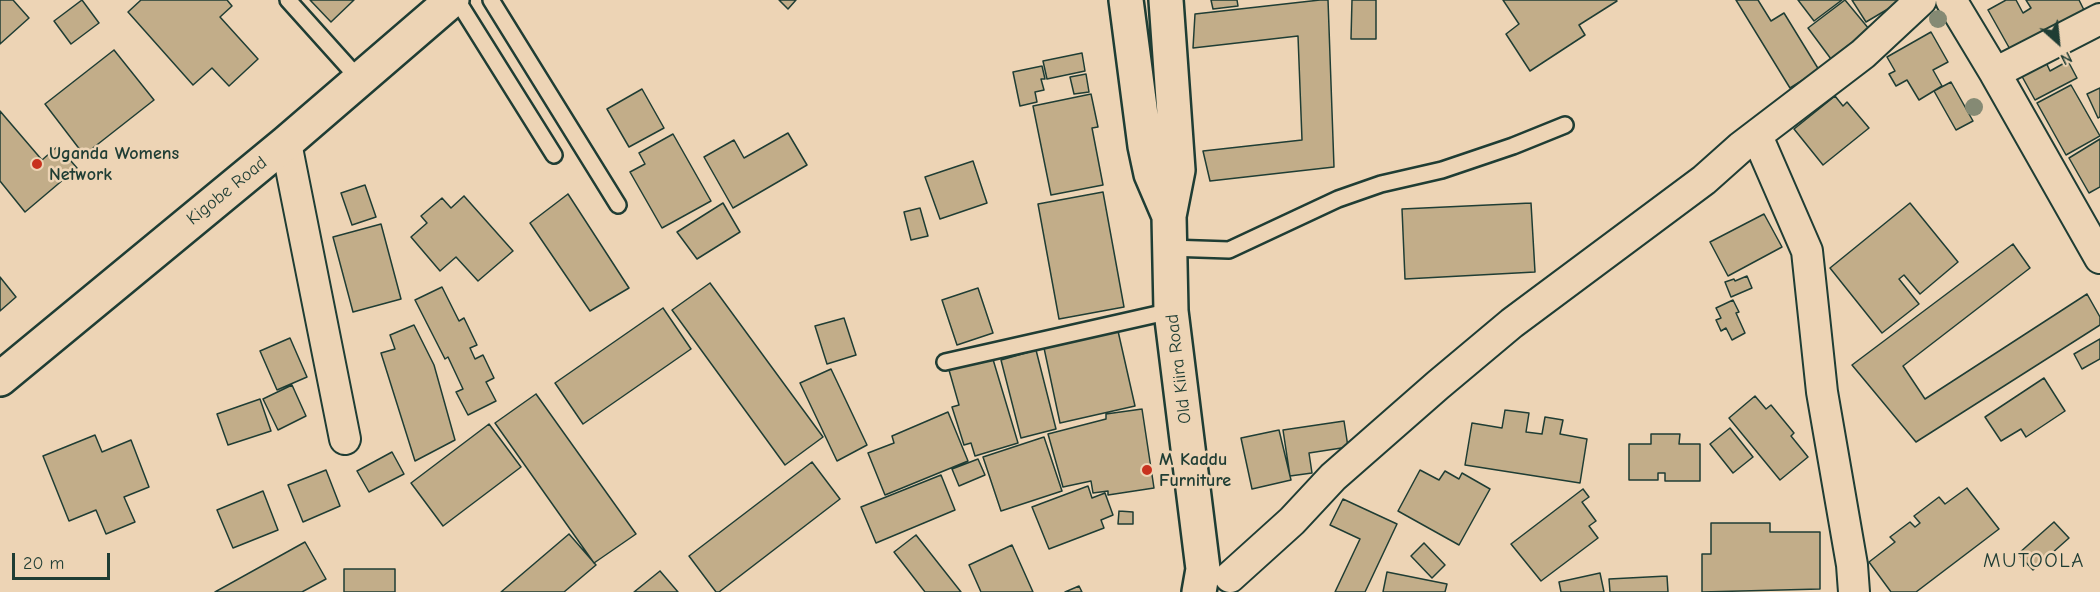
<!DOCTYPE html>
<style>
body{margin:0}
#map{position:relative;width:2100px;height:592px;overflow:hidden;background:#edd4b5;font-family:"Comic Neue",sans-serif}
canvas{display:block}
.north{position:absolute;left:2028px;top:12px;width:60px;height:60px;-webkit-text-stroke:4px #edd4b5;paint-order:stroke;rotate:153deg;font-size:16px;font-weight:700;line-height:24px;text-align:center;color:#1f3d34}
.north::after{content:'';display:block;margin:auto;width:21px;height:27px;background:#1f3d34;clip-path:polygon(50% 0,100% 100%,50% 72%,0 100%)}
.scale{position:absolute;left:12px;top:553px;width:98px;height:27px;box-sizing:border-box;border:3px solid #1f3d34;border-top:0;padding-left:8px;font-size:18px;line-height:21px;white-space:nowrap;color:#1f3d34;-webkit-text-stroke:4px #edd4b5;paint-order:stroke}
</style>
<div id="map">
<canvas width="2100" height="592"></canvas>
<div class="north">N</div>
<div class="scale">20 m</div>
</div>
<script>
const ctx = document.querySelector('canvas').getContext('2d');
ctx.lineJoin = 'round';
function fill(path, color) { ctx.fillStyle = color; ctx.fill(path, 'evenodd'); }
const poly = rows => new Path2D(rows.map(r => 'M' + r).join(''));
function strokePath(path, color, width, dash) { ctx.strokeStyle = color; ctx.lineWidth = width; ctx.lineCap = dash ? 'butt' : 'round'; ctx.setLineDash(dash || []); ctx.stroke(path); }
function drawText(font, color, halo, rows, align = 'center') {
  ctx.font = font + ' "Comic Neue",sans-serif'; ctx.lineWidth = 5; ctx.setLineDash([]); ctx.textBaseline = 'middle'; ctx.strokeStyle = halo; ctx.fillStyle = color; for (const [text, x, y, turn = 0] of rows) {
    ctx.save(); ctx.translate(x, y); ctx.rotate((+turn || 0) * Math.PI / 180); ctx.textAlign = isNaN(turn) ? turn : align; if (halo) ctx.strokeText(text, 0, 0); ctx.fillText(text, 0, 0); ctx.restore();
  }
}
const building = poly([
 [0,0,13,0,29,18,0,44,0,0],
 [82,0,99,23,71,44,54,21,82,0],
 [141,0,227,0,232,6,220,17,258,59,229,86,212,68,193,85,128,12,141,0],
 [310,0,354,0,331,22,310,0],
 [779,0,796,0,788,9,779,0],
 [1211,0,1237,0,1238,6,1213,9,1211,0],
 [1320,0,1328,0,1334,167,1210,181,1203,151,1302,140,1298,36,1193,48,1195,14,1320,0],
 [1352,0,1376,0,1376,39,1351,39,1352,0],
 [1503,0,1616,0,1617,1,1579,25,1585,35,1530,71,1506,34,1519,24,1503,0],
 [1736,0,1758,0,1771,21,1784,13,1819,70,1790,88,1736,0],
 [1798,0,1842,0,1814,21,1798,0],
 [1845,0,1869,29,1831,59,1808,28,1845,0],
 [1852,0,1903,0,1866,22,1852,0],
 [2006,0,2016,0,2023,13,2031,8,2026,0,2079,0,2084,10,2011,51,1988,10,2006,0],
 [1931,32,1948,62,1933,70,1942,86,1919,100,1907,80,1896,86,1889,74,1895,71,1887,57,1931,32],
 [114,50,154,100,84,155,45,104,114,50],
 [1082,53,1085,71,1047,79,1043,61,1082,53],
 [2044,58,2050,71,2068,61,2077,78,2035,100,2019,71,2044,58],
 [1042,66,1045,79,1041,79,1044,90,1035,92,1037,102,1020,106,1013,72,1042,66],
 [1086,74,1089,92,1074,94,1070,77,1086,74],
 [1951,82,1973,121,1956,130,1934,91,1951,82],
 [2071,85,2100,136,2066,155,2037,103,2071,85],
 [2100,88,2100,117,2098,118,2087,94,2100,88],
 [642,89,664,128,629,147,607,109,642,89],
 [1091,94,1098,127,1092,128,1103,185,1051,195,1033,106,1091,94],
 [1835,96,1843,106,1847,102,1869,128,1823,165,1794,129,1835,96],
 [0,111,42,160,58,146,77,168,25,212,0,181,0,111],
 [788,133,807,165,733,208,704,157,734,140,744,158,788,133],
 [673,134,711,201,662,228,630,172,645,164,639,153,673,134],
 [2100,139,2100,187,2089,193,2069,158,2100,139],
 [973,161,987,203,940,219,925,177,973,161],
 [365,185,376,217,352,225,341,193,365,185],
 [1103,192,1124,307,1059,319,1038,204,1103,192],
 [568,194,629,288,590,311,530,223,568,194],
 [464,196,513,251,478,281,456,257,440,271,411,237,427,223,421,216,442,198,451,208,464,196],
 [723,203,740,232,697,259,677,232,723,203],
 [1531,203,1535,272,1405,279,1402,209,1531,203],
 [1910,203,1958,262,1920,294,1904,275,1899,279,1919,304,1882,333,1830,268,1910,203],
 [920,208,928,236,911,240,904,212,920,208],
 [1764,214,1782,247,1728,276,1710,242,1764,214],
 [381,224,401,299,353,312,333,237,381,224],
 [2013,244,2030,268,1903,366,1925,399,2087,294,2100,317,2100,325,1916,442,1852,365,2013,244],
 [1747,276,1752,288,1731,297,1725,282,1734,279,1735,281,1747,276],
 [0,277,16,297,0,311,0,277],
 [710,283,823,437,785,465,672,310,710,283],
 [442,287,459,321,464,318,477,345,470,348,475,359,483,355,494,378,486,382,496,401,468,415,456,392,463,389,448,357,445,359,415,300,442,287],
 [978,288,993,333,957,345,942,300,978,288],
 [1733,300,1739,312,1736,313,1745,333,1732,340,1726,328,1721,331,1716,320,1721,318,1716,308,1733,300],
 [663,308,691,349,583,424,555,383,663,308],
 [844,318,856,355,827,364,815,326,844,318],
 [414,325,434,365,455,440,415,461,381,353,395,349,390,335,414,325],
 [1118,331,1135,406,1060,423,1044,348,1118,331],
 [290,338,307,377,277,390,260,351,290,338],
 [2100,339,2100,359,2082,369,2074,354,2100,339],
 [1036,350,1056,429,1021,438,1001,360,1036,350],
 [992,356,1018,443,975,456,971,443,964,445,952,407,959,405,949,370,992,356],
 [831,369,867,445,837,461,800,383,831,369],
 [2044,378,2065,411,2026,437,2021,429,2001,441,1985,417,2044,378],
 [292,385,306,416,278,430,263,399,292,385],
 [536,394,636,534,594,563,495,423,536,394],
 [1755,396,1766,409,1771,405,1794,433,1791,436,1808,457,1780,480,1729,418,1755,396],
 [260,399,271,431,228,445,217,414,260,399],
 [1142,409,1154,488,1108,495,1108,491,1093,493,1091,481,1063,487,1048,434,1106,419,1106,414,1142,409],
 [1505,410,1529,413,1526,432,1542,434,1545,417,1563,420,1560,434,1587,439,1580,483,1465,465,1472,423,1502,428,1505,410],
 [948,412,968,461,885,495,868,453,894,443,892,436,948,412],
 [1344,421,1348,447,1309,453,1312,473,1290,476,1283,430,1344,421],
 [489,424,521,467,443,526,411,483,489,424],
 [1730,428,1753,457,1733,473,1710,444,1730,428],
 [1279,430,1291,480,1252,489,1241,438,1279,430],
 [1651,434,1680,434,1679,444,1700,444,1700,481,1665,481,1665,473,1658,473,1658,480,1629,480,1629,444,1651,444,1651,434],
 [95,435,102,452,131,440,149,487,124,497,135,522,106,534,96,510,69,521,43,456,95,435],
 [1044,437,1062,491,1001,511,983,457,1044,437],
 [392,452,404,474,369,492,357,471,392,452],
 [978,459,985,475,959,486,952,469,978,459],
 [812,462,840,499,719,592,716,592,689,556,812,462],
 [326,470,340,506,303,522,288,485,326,470],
 [1420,470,1439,480,1445,471,1459,479,1462,473,1490,489,1459,545,1398,511,1420,470],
 [941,475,955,510,876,543,861,507,941,475],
 [1088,486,1092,498,1105,493,1113,515,1101,520,1104,528,1049,549,1032,507,1088,486],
 [1967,488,1999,529,1916,592,1891,592,1869,562,1895,542,1890,537,1910,522,1915,527,1920,523,1914,516,1939,497,1945,504,1967,488],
 [1583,489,1589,497,1582,502,1596,521,1589,526,1598,538,1541,581,1511,544,1583,489],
 [263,491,278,530,233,548,217,510,263,491],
 [1343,499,1397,524,1365,592,1335,592,1360,539,1330,525,1343,499],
 [1119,511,1133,512,1133,524,1118,524,1119,511],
 [2054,522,2069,538,2033,570,2018,554,2054,522],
 [1711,523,1770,523,1770,532,1820,532,1820,589,1702,592,1702,554,1711,554,1711,523],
 [569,534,596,565,564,592,501,592,569,534],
 [916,535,961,592,925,592,894,552,916,535],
 [305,542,326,579,302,592,215,592,305,542],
 [1424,543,1445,565,1432,578,1411,556,1424,543],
 [1012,545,1033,592,981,592,969,565,1012,545],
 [344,569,395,569,395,592,344,592,344,569],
 [660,571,678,592,634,592,660,571],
 [1387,572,1447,584,1445,592,1383,592,1387,572],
 [1600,573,1604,592,1561,592,1559,582,1600,573],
 [1667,576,1668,592,1610,592,1609,579,1667,576],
 [1079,586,1082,592,1065,592,1079,586]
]);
fill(building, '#c2ad89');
strokePath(building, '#1f3d34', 1.5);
const lane = poly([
 [288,0,359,79],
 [457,0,554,155],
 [491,0,618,205],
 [1169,248,1229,250,1338,199,1381,184,1442,170,1513,146,1565,125],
 [945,362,1171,311]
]);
const street = poly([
 [1951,0,1995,73,2100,258],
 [1995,73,2100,19],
 [1757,136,1807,251,1822,392,1852,565,1854,592],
 [286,143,345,439],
 [1230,577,1292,521,1333,477,1438,385,1512,323,1704,180,1741,147,1863,54,1921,0]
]);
const secondary = poly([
 [1126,0,1145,146,1151,174,1169,216],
 [1166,0,1178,170,1169,216,1171,311,1203,569,1199,592],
 [0,379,286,143,452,0]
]);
strokePath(lane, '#1f3d34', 20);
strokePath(street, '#1f3d34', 34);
strokePath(secondary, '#1f3d34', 38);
strokePath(lane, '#edd4b5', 15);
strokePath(street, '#edd4b5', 30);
strokePath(secondary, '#edd4b5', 33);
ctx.fillStyle = '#858a74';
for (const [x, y] of [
 [1938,19],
 [1974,107]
]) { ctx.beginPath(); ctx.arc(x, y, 9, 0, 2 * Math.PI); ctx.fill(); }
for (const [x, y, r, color] of [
 [37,164,6,"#c8321e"],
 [1147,470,6,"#c8321e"]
]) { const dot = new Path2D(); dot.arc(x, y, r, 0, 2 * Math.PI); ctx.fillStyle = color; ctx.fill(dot); strokePath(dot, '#edd4b5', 2); }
drawText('bold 18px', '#1f3d34', '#edd4b5', [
 ["Uganda Womens",49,154],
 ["Network",49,175],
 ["M Kaddu",1159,460],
 ["Furniture",1159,481]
], 'left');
drawText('18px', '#1f3d34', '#edd4b5', [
 ["Kigobe Road",227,191,-39],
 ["Old Kiira Road",1179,369,-97]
]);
ctx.letterSpacing = '1.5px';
drawText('21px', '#1f3d34', '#edd4b5', [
 ["MUTOOLA",2034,561]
]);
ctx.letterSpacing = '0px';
</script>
